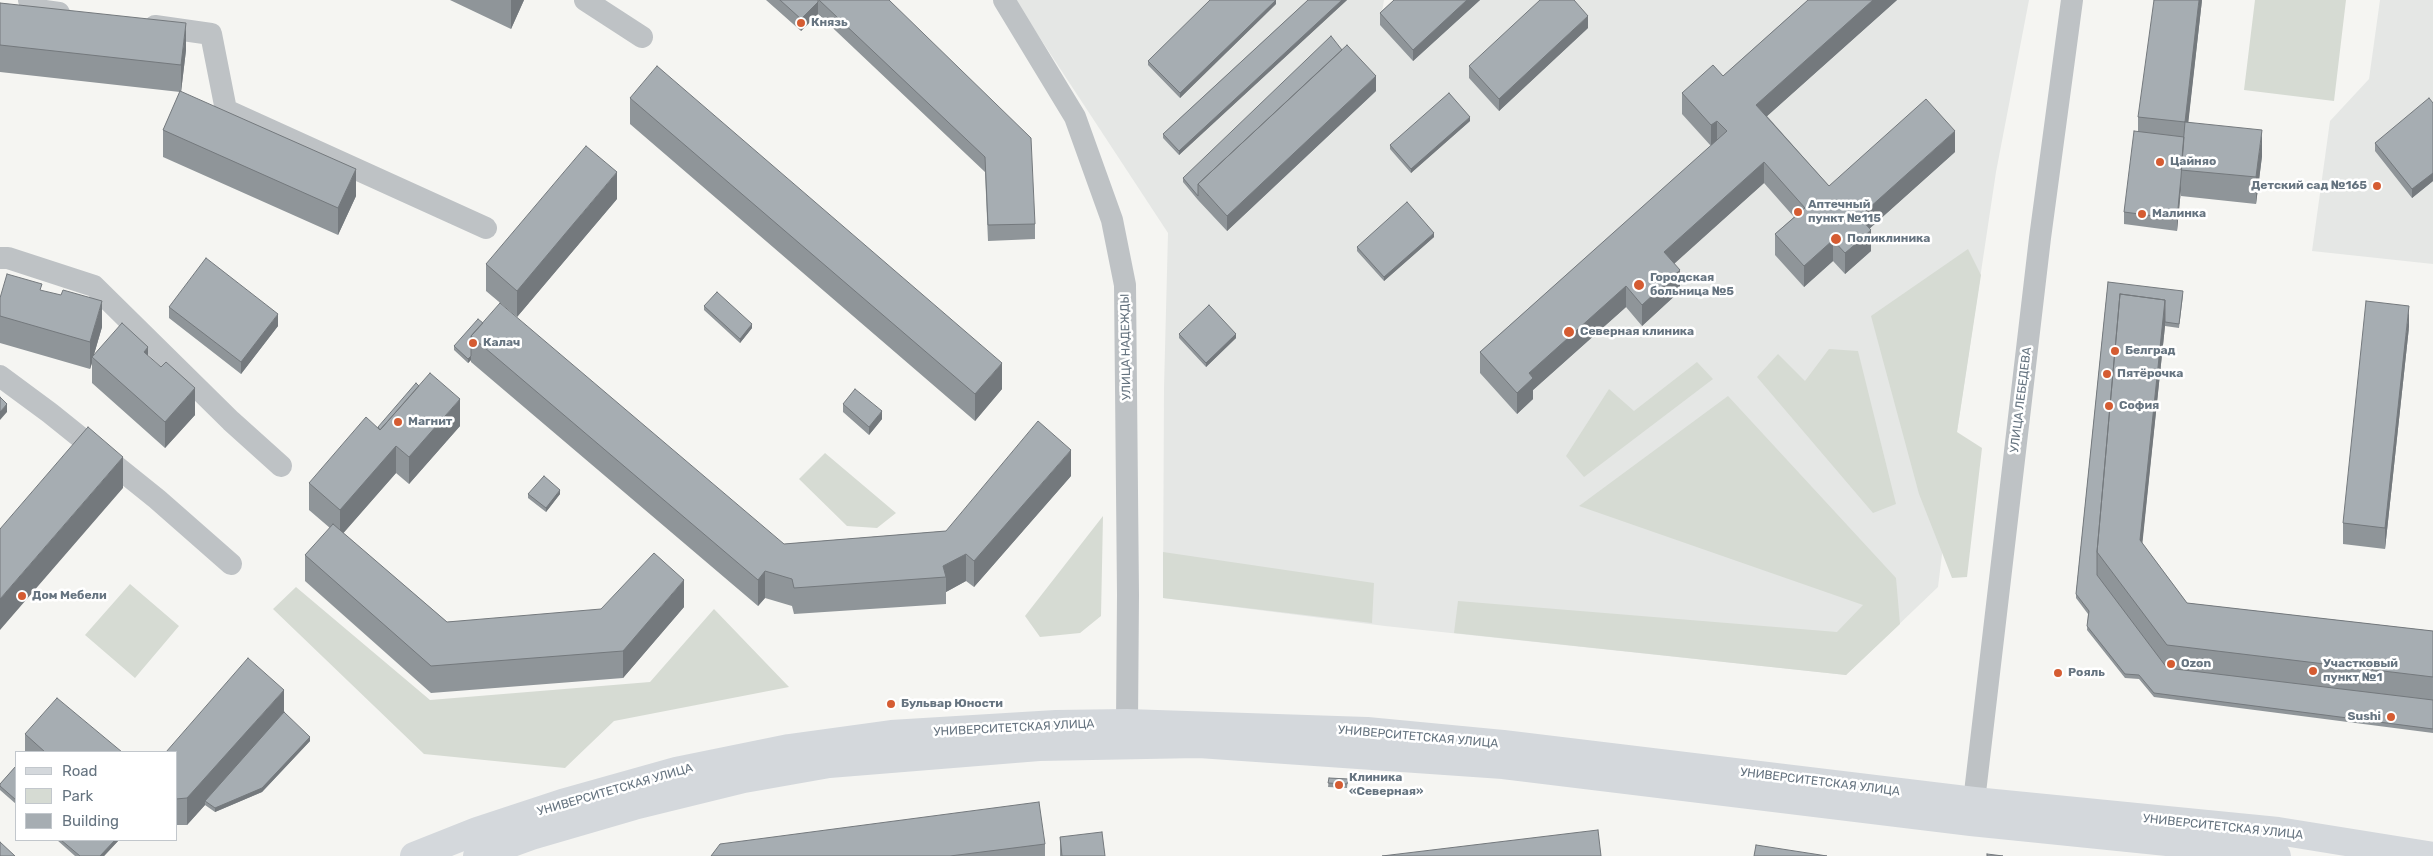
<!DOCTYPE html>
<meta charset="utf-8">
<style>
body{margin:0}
#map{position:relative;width:2433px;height:856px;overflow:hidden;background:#f5f5f2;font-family:Rubik,sans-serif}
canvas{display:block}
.legend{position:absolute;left:15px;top:751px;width:162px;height:90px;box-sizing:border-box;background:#fff;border:1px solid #c2c7cc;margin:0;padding:6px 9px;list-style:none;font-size:15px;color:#667480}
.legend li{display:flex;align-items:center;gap:10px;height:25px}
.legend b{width:25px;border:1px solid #c2c7cc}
</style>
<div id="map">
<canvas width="2433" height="856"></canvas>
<ul class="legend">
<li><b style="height:6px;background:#d4d8dc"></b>Road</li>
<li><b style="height:14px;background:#d6dbd3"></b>Park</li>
<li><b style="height:14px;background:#a6adb2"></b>Building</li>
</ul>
</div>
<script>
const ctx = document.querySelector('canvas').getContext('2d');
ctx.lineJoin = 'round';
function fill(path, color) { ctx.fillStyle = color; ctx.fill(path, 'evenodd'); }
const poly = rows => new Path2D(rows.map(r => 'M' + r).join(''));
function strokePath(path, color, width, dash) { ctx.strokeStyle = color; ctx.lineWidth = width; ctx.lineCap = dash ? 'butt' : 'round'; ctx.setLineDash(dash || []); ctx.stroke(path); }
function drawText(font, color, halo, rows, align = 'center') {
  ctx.font = font + ' Rubik,sans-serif'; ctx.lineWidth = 5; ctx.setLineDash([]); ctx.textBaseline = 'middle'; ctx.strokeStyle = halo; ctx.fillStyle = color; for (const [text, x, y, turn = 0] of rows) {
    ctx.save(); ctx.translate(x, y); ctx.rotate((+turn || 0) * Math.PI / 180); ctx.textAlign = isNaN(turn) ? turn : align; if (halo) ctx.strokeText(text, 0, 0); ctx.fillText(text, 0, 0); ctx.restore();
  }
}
fill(poly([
 [1015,0,1384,0,1380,24,1407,0,2029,0,1996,172,1957,432,1938,587,1846,675,1385,626,1163,598,1164,388,1168,233],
 [2380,0,2433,0,2433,264,2312,251,2330,121,2369,79]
]), '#e5e7e5');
fill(poly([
 [2255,0,2346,0,2334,101,2244,90],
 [1968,249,1981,275,1957,432,1982,448,1967,577,1952,578,1919,494,1871,316],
 [1829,349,1858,351,1896,504,1873,513,1757,377,1778,354,1805,381],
 [1697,362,1713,379,1584,477,1566,456,1609,389,1634,411],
 [1728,396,1896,578,1900,624,1846,675,1454,633,1458,601,1837,632,1863,605,1579,506],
 [825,453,896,513,877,528,847,526,799,479],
 [1103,516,1101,616,1080,633,1040,637,1025,616],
 [1163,552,1374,583,1372,623,1163,598],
 [130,584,179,626,135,678,85,635],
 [296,587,430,700,650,682,714,609,789,687,614,721,565,768,424,754,273,609]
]), '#d6dbd3');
strokePath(poly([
 [29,0,32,9,59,13],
 [585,0,642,37],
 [1004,0,1075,117,1112,220,1125,285,1128,595,1127,723],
 [155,26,211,34,226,110,486,228],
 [0,258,8,258,94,286,231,421,281,466],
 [0,376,50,413,157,499,231,564],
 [1974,801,2040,238,2072,0]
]), '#bec2c5', 22);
strokePath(poly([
 [414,856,477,831,562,803,676,771,789,748,891,734,1056,724,1127,723,1367,731,1503,744,1974,801,2278,831,2433,856],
 [477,856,531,836,634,806,744,779,829,764,1039,747,1199,744,1503,765,1971,822,2186,844,2277,856]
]), '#d4d8dc', 28);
fill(poly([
 [450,0,524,0,511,29],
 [766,0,889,0,1035,224,1035,239,988,241,985,172,818,14,801,31],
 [1308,0,1347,0,1179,155,1163,138,1163,134],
 [1394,0,1480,0,1413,61,1380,25,1380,13],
 [1808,0,1897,0,1767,116,1829,186,1955,152,1869,229,1871,251,1845,274,1833,261,1804,287,1775,255,1775,234,1794,217,1764,183,1674,263,1680,291,1642,326,1626,307,1533,390,1533,399,1517,414,1480,373,1480,352,1711,146,1682,114,1682,93,1723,76],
 [2202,0,2188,122,2262,156,2256,204,2181,196,2181,189,2177,231,2124,224,2124,212,2138,131,2138,117],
 [0,3,186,50,181,92,356,196,338,235,163,157,163,130,180,92,0,72],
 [1276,4,1180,98,1148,65,1148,61],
 [1588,28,1499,111,1469,78,1469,66],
 [1376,91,1227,231,1198,200,1183,182,1183,178],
 [630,98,1002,389,975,421,630,124],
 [2433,103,2433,181,2412,198,2375,151,2375,143],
 [1470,121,1411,173,1390,149,1390,145],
 [617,199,517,317,486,291,486,264],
 [1434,237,1384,281,1357,251,1357,247],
 [2108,282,2183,295,2179,328,2165,326,2142,543,2187,603,2433,631,2433,733,2154,697,2139,679,2125,678,2087,630,2088,614,2076,598,2076,594],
 [0,298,102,327,94,354,148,356,195,415,165,448,92,383,92,363,90,369,0,343],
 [704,306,752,328,740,343,704,310],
 [169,307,278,326,241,374,169,318],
 [483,323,784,544,946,531,1071,476,974,587,966,581,946,592,946,604,794,614,792,606,765,598,758,606,471,362,471,360,468,363,454,350,454,346],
 [2409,327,2385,549,2343,544,2343,523],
 [1179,334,1236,338,1206,367,1179,338],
 [843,404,882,419,869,435,843,412],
 [460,426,409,484,396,473,343,533,447,622,684,607,623,678,431,693,305,581,305,555,330,528,309,510,309,483,378,427],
 [528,494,560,494,546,512,528,498],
 [284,712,310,741,262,792,215,812,205,805,187,825,176,825,176,752],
 [25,734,122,752,25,752],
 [16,766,16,804,0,790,0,784],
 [1329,778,1348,779,1347,788,1328,787],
 [1060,837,1105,856,1060,856],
 [57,840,119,840,104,856,75,856],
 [1045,844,1045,856,711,856]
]), '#8f9599');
fill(poly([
 [511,0,524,0,511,29],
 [1276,0,1276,4,1180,98,1180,93],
 [1342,0,1347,0,1179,155,1179,151],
 [1467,0,1480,0,1413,61,1413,50],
 [1873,0,1897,0,1756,126,1756,105],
 [2199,0,2202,0,2183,170,2185,122],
 [818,2,818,14,801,31,801,19],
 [1588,16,1588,28,1499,111,1499,99],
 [186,23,186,50,181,92,181,65],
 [1376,76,1376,91,1227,231,1227,216],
 [1470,117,1470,121,1411,173,1411,169],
 [1717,121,1717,141,1711,146,1711,125],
 [2262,130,2262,156,2256,204,2256,177],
 [1955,131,1955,152,1859,238,1859,217],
 [1764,162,1764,183,1664,273,1664,252],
 [356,169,356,196,338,235,338,208],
 [617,172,617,199,517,317,517,291],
 [2433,173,2433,181,2412,198,2412,189],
 [2181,177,2181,189,2177,231,2177,219],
 [1871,230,1871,251,1845,274,1845,253],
 [1434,233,1434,237,1384,281,1384,277],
 [1833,240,1833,261,1804,287,1804,266],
 [1680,270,1680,291,1642,326,1642,305],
 [1626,286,1626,307,1533,390,1533,399,1517,414,1517,393,1529,373],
 [2165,300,2165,326,2140,566,2140,540],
 [102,301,102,327,93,358,92,357,92,363,90,369,90,342],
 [2409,306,2409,327,2385,549,2385,528],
 [278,314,278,326,241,374,241,362],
 [752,324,752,328,740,343,740,339],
 [1236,334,1236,338,1206,367,1206,363],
 [148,347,148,374,144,352],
 [471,356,471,360,468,363,468,359],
 [1002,363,1002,389,975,421,975,394],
 [195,388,195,415,165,448,165,422],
 [460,399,460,426,409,484,409,457],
 [7,404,7,412,0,420,0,412],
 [882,411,882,419,869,435,869,427],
 [396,446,396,473,340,537,340,510],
 [1071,450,1071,476,974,587,974,561],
 [123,457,123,488,0,630,0,599],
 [560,490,560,494,546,512,546,508],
 [966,554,966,581,946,592,946,577,943,566],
 [765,571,765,598,758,606,758,580],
 [684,580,684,607,623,678,623,651],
 [284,690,284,717,205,801,205,805,187,825,187,798],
 [310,737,310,741,262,792,215,812,215,808],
 [115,840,119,840,104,856,100,856]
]), '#74797d');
const building = poly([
 [780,0,818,0,818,2,801,19,780,0],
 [819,0,889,0,1031,138,1035,224,988,225,985,157,819,0],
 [1210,0,1276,0,1180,93,1148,61,1210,0],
 [1308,0,1342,0,1179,151,1163,134,1308,0],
 [1394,0,1467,0,1413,50,1380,13,1394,0],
 [1540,0,1574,0,1588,16,1499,99,1469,66,1540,0],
 [1808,0,1873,0,1756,105,1829,186,1926,99,1955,131,1859,217,1871,230,1858,242,1845,253,1833,240,1804,266,1775,234,1805,208,1764,162,1664,252,1680,270,1642,305,1626,286,1529,373,1533,378,1517,393,1480,352,1727,131,1717,121,1711,125,1682,93,1713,65,1723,76,1808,0],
 [2154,0,2199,0,2185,122,2138,117,2154,0],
 [0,3,186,23,181,65,0,45,0,3],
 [1331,36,1342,50,1198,184,1198,196,1183,178,1331,36],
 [1347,45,1376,76,1227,216,1198,184,1347,45],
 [657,66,1002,363,975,394,630,98,657,66],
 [180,91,356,169,338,208,163,130,180,91],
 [1449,93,1470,117,1411,169,1390,145,1449,93],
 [2429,98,2433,103,2433,173,2412,189,2375,143,2429,98],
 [2185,122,2262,130,2256,177,2181,170,2185,122],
 [2134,131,2184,137,2181,177,2177,219,2124,212,2134,131],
 [586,146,617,172,517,291,486,264,586,146],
 [1407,202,1434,233,1384,277,1357,247,1407,202],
 [206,258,278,314,241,362,169,307,206,258],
 [7,274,42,284,40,290,61,295,63,290,102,301,90,342,0,316,0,298,7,274],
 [2108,282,2183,291,2179,324,2165,322,2165,300,2120,294,2097,552,2097,575,2167,668,2433,700,2433,729,2154,693,2139,675,2125,674,2087,626,2089,611,2076,594,2108,282],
 [717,292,752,324,740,339,704,306,717,292],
 [2120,294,2165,300,2140,540,2187,603,2433,631,2433,677,2167,645,2097,552,2120,294],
 [2366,301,2409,306,2385,528,2343,523,2366,301],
 [500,303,784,544,946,531,1038,421,1071,450,974,561,966,554,943,566,946,577,794,588,792,579,765,571,758,580,471,336,500,303],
 [1209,305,1236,334,1206,363,1179,334,1209,305],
 [478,319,483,323,471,336,471,356,468,359,454,346,478,319],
 [122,323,148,347,144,352,161,367,166,362,195,388,165,422,92,357,122,323],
 [430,373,460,399,409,457,396,446,340,510,309,483,366,417,380,430,430,373],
 [416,383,419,386,380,430,378,427,416,383],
 [855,389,882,411,869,427,843,404,855,389],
 [0,397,7,404,0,412,0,397],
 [88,427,123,457,0,599,0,529,88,427],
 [544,476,560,490,546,508,528,494,544,476],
 [333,524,447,622,601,609,654,553,684,580,623,651,431,666,305,555,333,524],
 [248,658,284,690,187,798,176,799,176,752,166,752,248,658],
 [57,698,122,752,45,752,25,734,57,698],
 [284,712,310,737,262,788,215,808,205,801,284,712],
 [16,766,16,800,0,786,0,784,16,766],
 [1329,778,1348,779,1347,784,1328,783,1329,778],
 [1039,802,1045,844,950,856,711,856,720,844,1039,802],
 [1598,830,1601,856,1382,856,1598,830],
 [1102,832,1105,856,1062,856,1060,837,1102,832],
 [61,840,115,840,100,856,80,856,61,840],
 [0,842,15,856,0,856,0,842],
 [1756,845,1827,856,1754,856,1756,845],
 [1987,854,2003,856,1987,856,1987,854]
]);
fill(building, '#a6adb2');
strokePath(building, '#74797d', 1);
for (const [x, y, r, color] of [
 [801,23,5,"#d55c32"],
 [2160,162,5,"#d55c32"],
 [2377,186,5,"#d55c32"],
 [1798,212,5,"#d55c32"],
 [2142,214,5,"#d55c32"],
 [1836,239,6,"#d55c32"],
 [1639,285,6,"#d55c32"],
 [1569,332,6,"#d55c32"],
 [473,343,5,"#d55c32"],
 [2115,351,5,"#d55c32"],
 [2107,374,5,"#d55c32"],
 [2109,406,5,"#d55c32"],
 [398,422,5,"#d55c32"],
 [22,596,5,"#d55c32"],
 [2171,664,5,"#d55c32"],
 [2313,671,5,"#d55c32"],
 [2058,673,5,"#d55c32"],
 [891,704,5,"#d55c32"],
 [2391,717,5,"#d55c32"],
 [1339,785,5,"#d55c32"]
]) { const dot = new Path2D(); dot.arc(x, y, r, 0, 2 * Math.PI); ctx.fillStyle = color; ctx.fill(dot); strokePath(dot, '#fff', 2); }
drawText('bold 12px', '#667480', '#fff', [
 ["Князь",811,23],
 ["Цайняо",2170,162],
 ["Детский сад №165",2367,186,"right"],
 ["Аптечный",1808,205],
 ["пункт №115",1808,219],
 ["Малинка",2152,214],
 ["Поликлиника",1847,239],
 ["Городская",1650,278],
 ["больница №5",1650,292],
 ["Северная клиника",1580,332],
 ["Калач",483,343],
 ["Белград",2125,351],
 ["Пятёрочка",2117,374],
 ["София",2119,406],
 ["Магнит",408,422],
 ["Дом Мебели",32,596],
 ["Ozon",2181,664],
 ["Участковый",2323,664],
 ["пункт №1",2323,678],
 ["Рояль",2068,673],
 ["Бульвар Юности",901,704],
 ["Sushi",2381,717,"right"],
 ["Клиника",1349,778],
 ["«Северная»",1349,792]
], 'left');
drawText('12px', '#667480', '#fff', [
 ["УЛИЦА НАДЕЖДЫ",1126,347,-91],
 ["УЛИЦА ЛЕБЕДЕВА",2021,400,-83],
 ["УНИВЕРСИТЕТСКАЯ УЛИЦА",1014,728,-3],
 ["УНИВЕРСИТЕТСКАЯ УЛИЦА",1418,737,5],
 ["УНИВЕРСИТЕТСКАЯ УЛИЦА",1820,782,7],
 ["УНИВЕРСИТЕТСКАЯ УЛИЦА",615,790,-16],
 ["УНИВЕРСИТЕТСКАЯ УЛИЦА",2223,827,6]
]);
</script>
